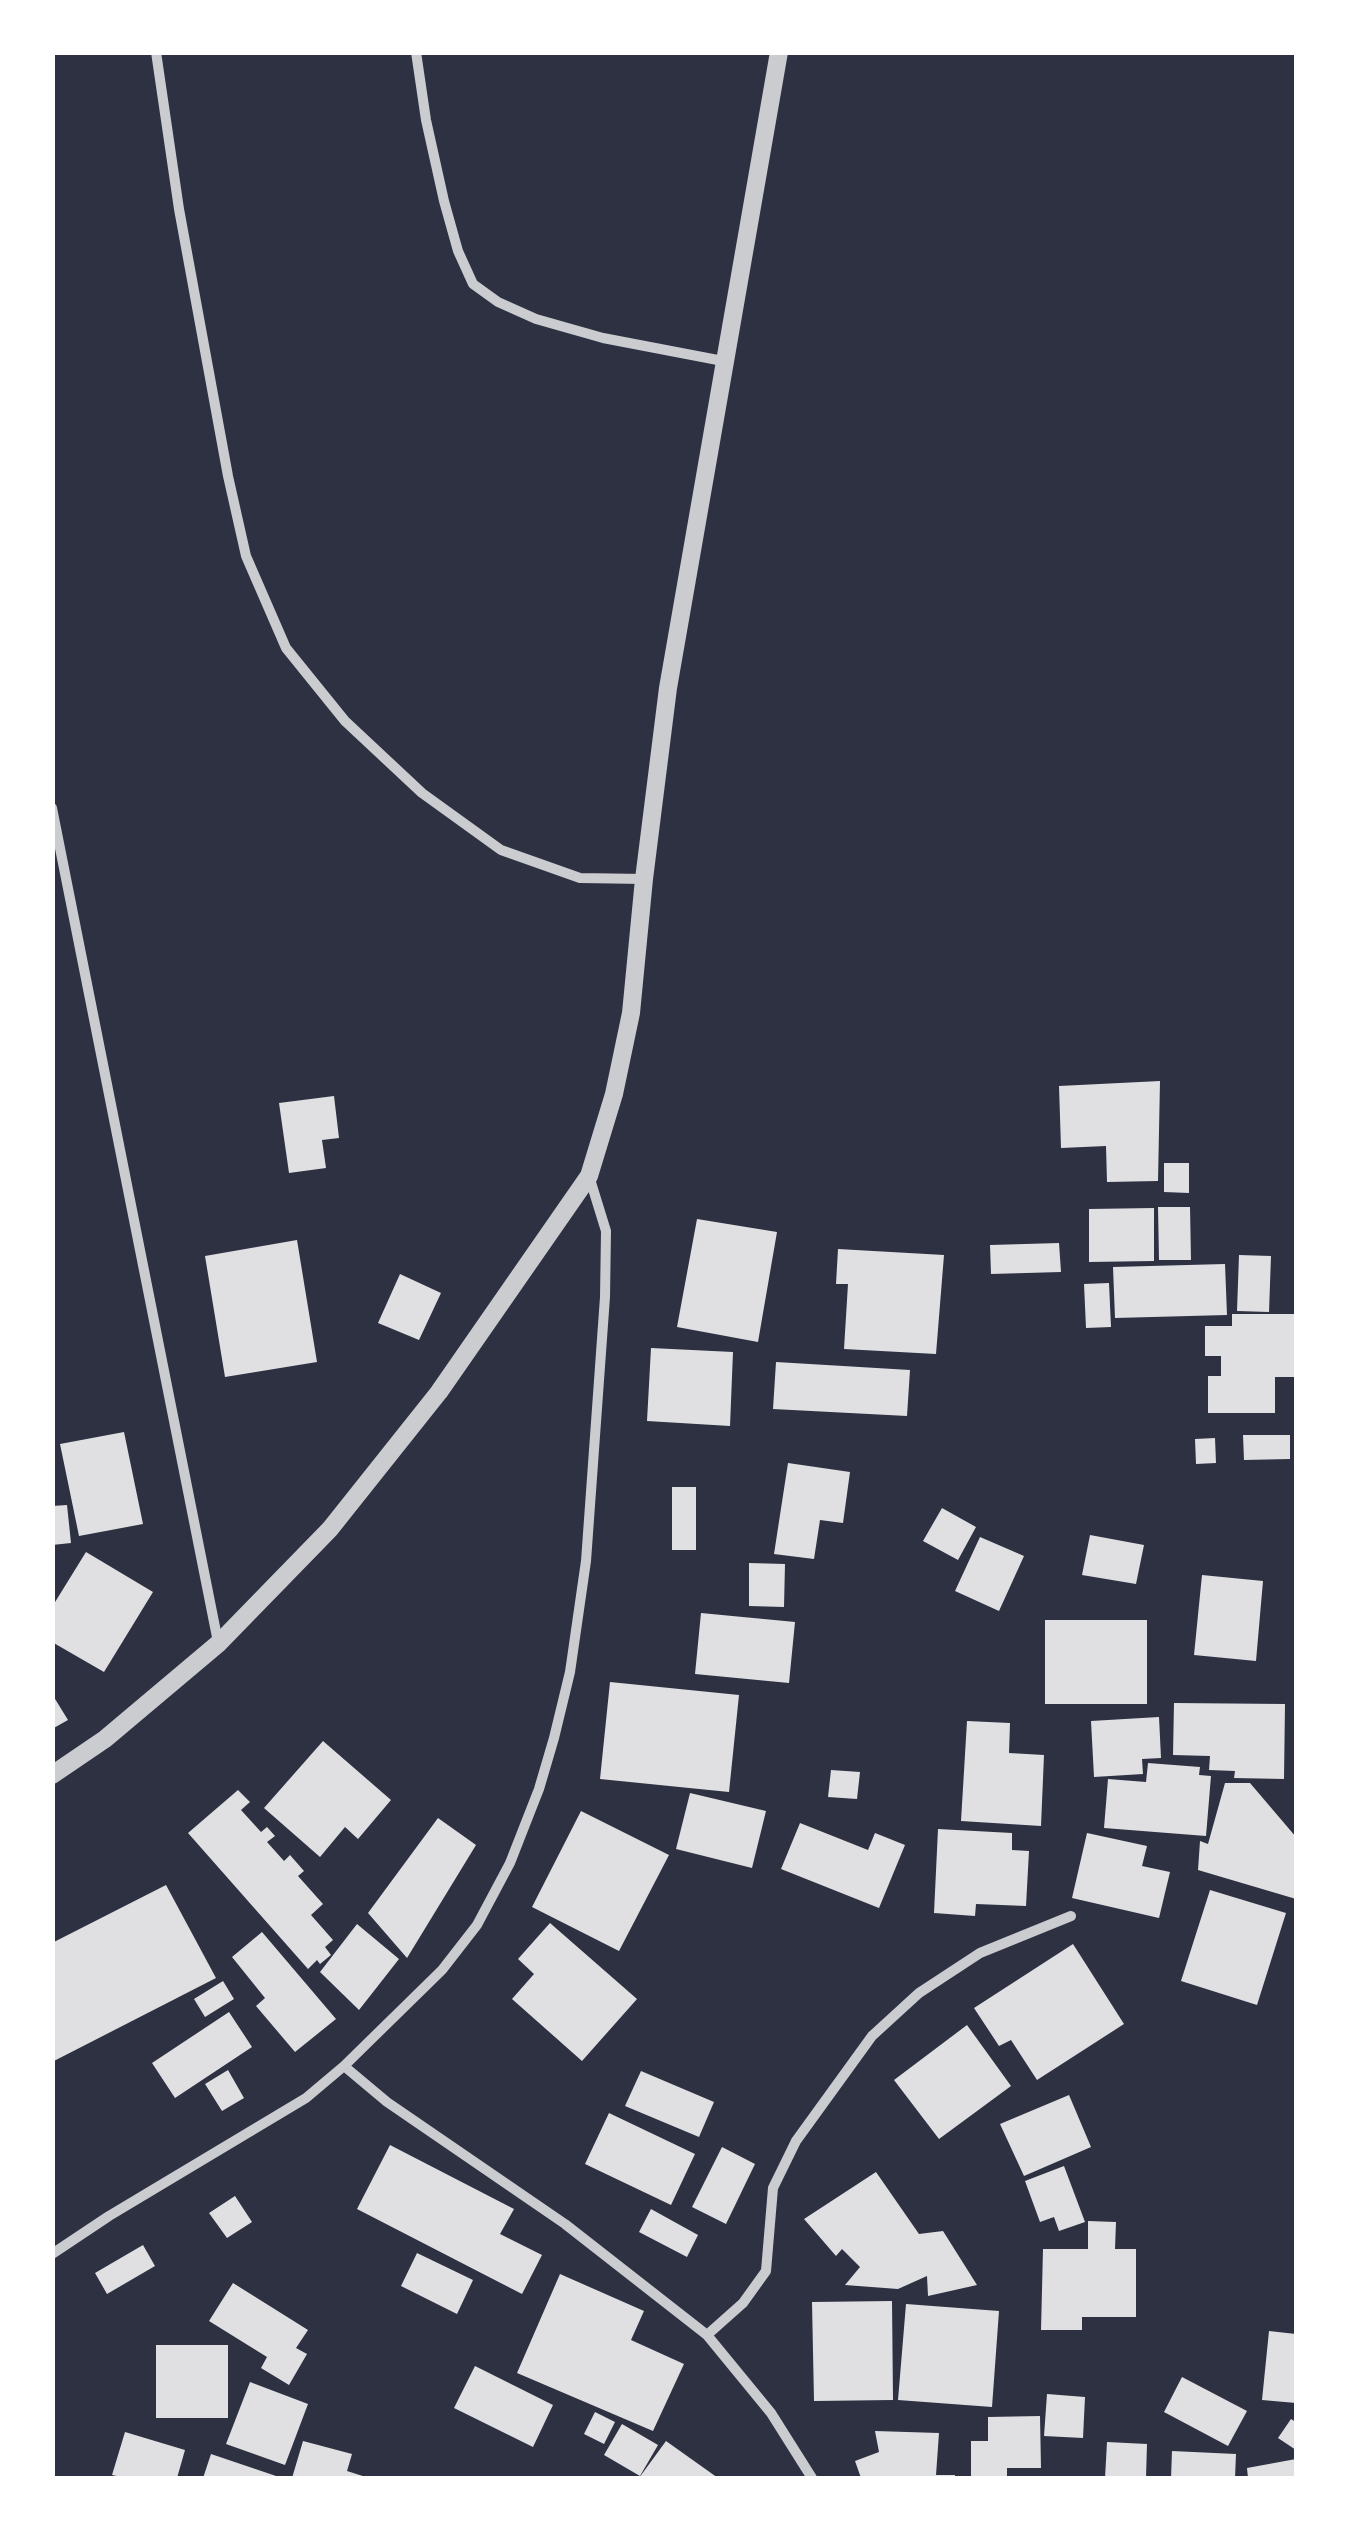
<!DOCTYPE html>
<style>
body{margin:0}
#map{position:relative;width:1349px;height:2531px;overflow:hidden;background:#2d3142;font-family:Commissioner,sans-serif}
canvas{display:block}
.frame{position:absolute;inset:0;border:55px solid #fff;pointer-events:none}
</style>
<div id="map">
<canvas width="1349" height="2531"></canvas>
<div class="frame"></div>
</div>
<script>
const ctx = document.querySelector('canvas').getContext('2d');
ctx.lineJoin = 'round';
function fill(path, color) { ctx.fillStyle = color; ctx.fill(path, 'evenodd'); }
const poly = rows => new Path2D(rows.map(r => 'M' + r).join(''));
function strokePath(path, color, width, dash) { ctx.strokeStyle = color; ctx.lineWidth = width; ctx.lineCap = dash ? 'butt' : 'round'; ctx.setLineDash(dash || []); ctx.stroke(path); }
fill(poly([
 [1160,1081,1158,1181,1107,1182,1106,1146,1061,1148,1059,1086],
 [334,1096,339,1138,322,1140,326,1168,289,1173,279,1103],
 [1164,1163,1189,1163,1189,1193,1164,1192],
 [1158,1207,1190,1207,1191,1260,1159,1260],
 [1154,1208,1154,1261,1089,1262,1089,1209],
 [697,1219,777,1232,758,1342,677,1327],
 [297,1240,317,1362,225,1377,205,1256],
 [1059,1243,1061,1272,991,1274,990,1245],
 [838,1249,944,1255,936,1354,844,1349,848,1284,836,1284],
 [1239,1255,1271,1256,1269,1312,1237,1311],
 [1225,1264,1227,1315,1115,1318,1113,1267],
 [400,1274,441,1293,419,1340,378,1323],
 [1109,1283,1111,1327,1086,1328,1084,1284],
 [1232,1314,1296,1314,1296,1377,1275,1377,1275,1413,1208,1413,1208,1376,1221,1376,1221,1356,1205,1356,1205,1326,1232,1326],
 [651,1348,733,1352,730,1426,647,1421],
 [776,1362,910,1370,907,1416,773,1409],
 [124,1432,143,1524,79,1536,60,1444],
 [1243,1435,1290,1435,1290,1459,1244,1460],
 [1215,1438,1216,1463,1196,1464,1195,1439],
 [788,1463,850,1472,843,1523,820,1520,814,1559,774,1554],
 [672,1487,696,1487,696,1550,672,1550],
 [67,1505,71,1543,52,1545,52,1506],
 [942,1508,976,1527,958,1560,923,1541],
 [1090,1535,1144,1545,1136,1584,1082,1575],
 [980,1537,1024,1556,999,1611,955,1591],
 [86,1552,153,1592,104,1672,52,1642,52,1607],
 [749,1563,785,1564,784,1607,749,1606],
 [1202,1575,1263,1581,1256,1661,1194,1655],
 [701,1613,795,1622,789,1683,695,1674],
 [1045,1620,1147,1620,1147,1704,1045,1704],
 [610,1682,739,1695,729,1792,600,1779],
 [52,1694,68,1720,52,1729],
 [1174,1703,1285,1704,1284,1779,1234,1778,1235,1771,1209,1770,1210,1756,1173,1755],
 [1159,1717,1161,1758,1142,1759,1143,1774,1094,1777,1091,1721],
 [967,1721,1010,1723,1009,1753,1044,1755,1041,1826,961,1821],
 [323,1741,391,1800,358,1839,345,1827,320,1857,264,1808],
 [1148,1763,1200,1767,1199,1775,1211,1776,1206,1836,1104,1828,1108,1779,1146,1782],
 [831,1770,860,1772,857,1799,828,1797],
 [1225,1783,1250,1783,1296,1837,1296,1899,1198,1870,1200,1841,1208,1844],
 [238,1790,250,1802,241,1810,261,1832,267,1827,275,1836,267,1842,284,1861,290,1855,304,1871,298,1876,323,1904,311,1915,333,1940,325,1947,331,1955,320,1964,317,1960,308,1969,188,1833],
 [690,1793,766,1811,752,1868,676,1849],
 [581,1811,669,1855,619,1951,532,1907],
 [438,1818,476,1845,407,1958,368,1913],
 [800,1823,868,1850,875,1833,905,1845,879,1908,781,1869],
 [938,1829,1012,1833,1012,1850,1029,1851,1026,1906,976,1904,975,1916,934,1913],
 [1087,1833,1147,1846,1142,1866,1170,1872,1159,1918,1072,1898],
 [166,1885,216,1978,52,2062,52,1943],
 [1210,1890,1286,1913,1257,2005,1181,1981],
 [550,1923,637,1999,582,2061,512,1999,534,1974,518,1959],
 [357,1924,399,1959,359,2010,320,1972],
 [262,1932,336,2019,295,2052,256,2006,265,1998,232,1957],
 [1073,1944,1124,2024,1037,2080,1011,2040,999,2046,974,2008],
 [223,1981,234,1999,205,2017,194,1999],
 [229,2012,252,2047,175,2098,152,2063],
 [967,2025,1011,2086,939,2139,894,2080],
 [228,2070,244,2098,222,2111,205,2084],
 [641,2071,714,2102,699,2137,625,2106],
 [1069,2095,1091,2147,1024,2176,1000,2124],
 [609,2113,695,2154,671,2205,585,2164],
 [390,2145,514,2209,500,2234,542,2255,522,2294,357,2209],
 [722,2147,755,2164,726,2224,692,2207],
 [1064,2166,1085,2222,1059,2231,1054,2217,1040,2222,1025,2181],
 [876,2172,919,2234,943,2231,977,2285,928,2296,927,2276,898,2289,845,2285,860,2267,842,2249,836,2256,804,2219],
 [235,2196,252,2222,227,2238,209,2213],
 [651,2209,698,2235,687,2257,639,2232],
 [1088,2221,1116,2222,1115,2249,1136,2249,1136,2317,1082,2317,1082,2330,1041,2330,1043,2249,1088,2249],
 [143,2245,155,2266,107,2294,95,2273],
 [417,2253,473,2280,457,2314,401,2286],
 [560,2274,644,2311,631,2340,684,2364,653,2431,517,2373],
 [233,2283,308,2330,296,2348,307,2354,289,2385,261,2368,267,2357,209,2321],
 [892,2301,893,2400,814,2401,812,2302],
 [906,2304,999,2311,992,2407,898,2400],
 [1269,2331,1296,2334,1296,2403,1262,2400],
 [156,2345,228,2345,228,2418,156,2418],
 [475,2366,553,2405,533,2447,454,2408],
 [1182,2377,1247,2411,1228,2446,1164,2412],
 [250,2382,308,2404,285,2465,226,2444],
 [1047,2394,1085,2397,1083,2438,1044,2436],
 [595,2412,615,2422,604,2444,584,2434],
 [1040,2416,1041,2468,1007,2468,1007,2478,971,2478,971,2441,988,2441,988,2417],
 [1291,2419,1296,2422,1296,2450,1278,2438],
 [622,2424,658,2445,640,2476,604,2455],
 [875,2431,939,2433,936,2475,955,2475,955,2478,861,2478,855,2461,879,2452],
 [125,2432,185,2450,177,2478,126,2478,112,2475],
 [303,2441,352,2454,347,2471,369,2478,292,2478],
 [666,2441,718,2478,639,2478],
 [1107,2442,1147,2444,1146,2478,1105,2478],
 [1172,2451,1236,2454,1235,2478,1171,2478],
 [211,2454,282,2478,203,2478],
 [1296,2459,1296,2478,1248,2478,1247,2468]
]), '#e0e0e3');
strokePath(poly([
 [156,52,179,209,228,476,246,556,286,648,345,721,422,793,501,850,580,878,644,879],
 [416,52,426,120,444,201,458,251,473,284,498,302,536,319,603,338,723,361],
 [52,808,218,1642],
 [344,2066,387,2102,565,2224,707,2335,771,2413,812,2478],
 [52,2254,109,2216,306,2098,344,2066,442,1970,477,1925,510,1863,539,1789,554,1738,570,1672,586,1561,605,1297,606,1231,589,1176],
 [707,2335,743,2303,766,2271,773,2188,796,2141,872,2036,919,1993,980,1953,1071,1916]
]), '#caccd0', 10);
strokePath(poly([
 [52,1775,105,1739,219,1643,330,1529,439,1392,589,1176,614,1094,631,1013,644,879,668,688,779,52]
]), '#caccd0', 18);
</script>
